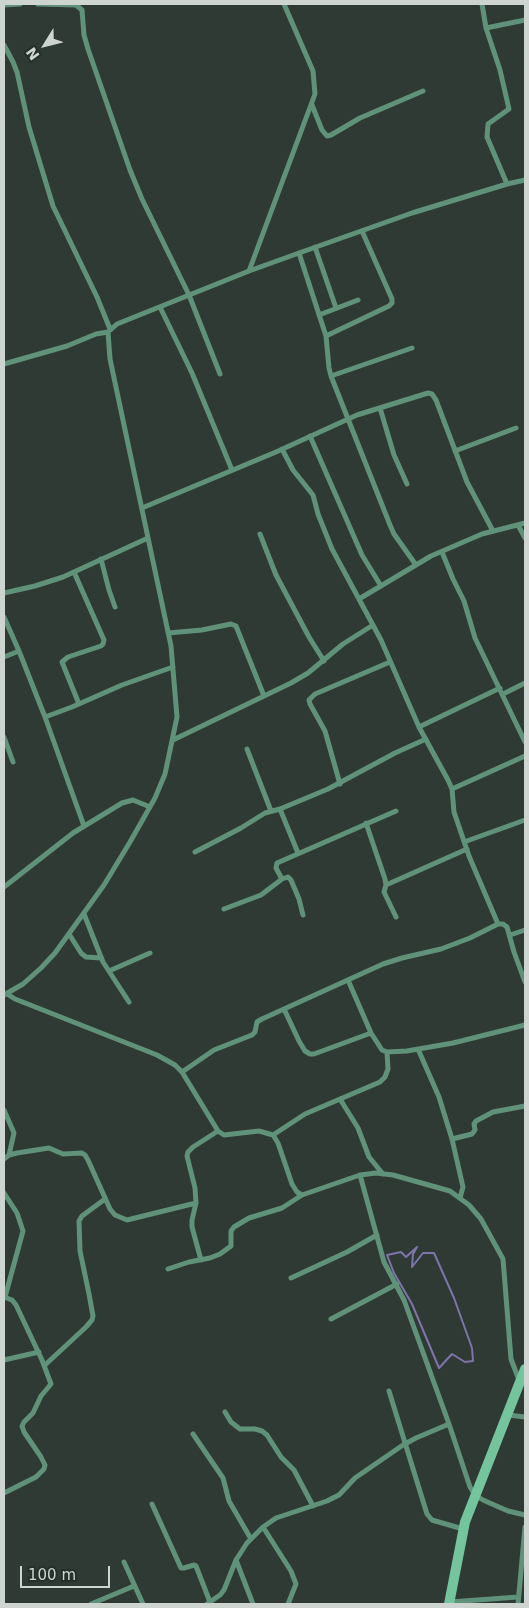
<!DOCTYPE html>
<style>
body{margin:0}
#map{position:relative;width:529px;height:1608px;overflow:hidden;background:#2f3a34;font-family:"DejaVu Sans",sans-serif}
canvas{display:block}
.frame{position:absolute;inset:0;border:5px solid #ced5d1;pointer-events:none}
.north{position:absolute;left:20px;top:20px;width:50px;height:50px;-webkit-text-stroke:4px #25302a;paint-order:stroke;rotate:234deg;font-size:14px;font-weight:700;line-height:20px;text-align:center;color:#ced5d1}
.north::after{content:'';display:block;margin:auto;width:18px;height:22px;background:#ced5d1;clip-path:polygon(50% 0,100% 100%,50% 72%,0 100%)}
.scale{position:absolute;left:20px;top:1566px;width:90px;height:22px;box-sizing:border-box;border:2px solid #ced5d1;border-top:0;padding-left:6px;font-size:15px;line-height:18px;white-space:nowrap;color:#ced5d1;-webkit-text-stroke:4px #25302a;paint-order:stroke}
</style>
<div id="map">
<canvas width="529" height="1608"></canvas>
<div class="frame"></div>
<div class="north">N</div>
<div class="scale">100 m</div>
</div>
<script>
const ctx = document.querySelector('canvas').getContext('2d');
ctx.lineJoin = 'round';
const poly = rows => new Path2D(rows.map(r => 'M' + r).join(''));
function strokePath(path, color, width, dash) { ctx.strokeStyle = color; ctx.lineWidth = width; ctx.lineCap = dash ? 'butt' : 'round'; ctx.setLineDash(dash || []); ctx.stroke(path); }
strokePath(poly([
 [417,1247,413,1254,412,1267,423,1253,434,1253,454,1298,472,1348,473,1361,465,1362,452,1354,439,1368,412,1304,394,1273,387,1255,401,1252,406,1257,417,1247]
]), '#7f74aa', 2);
strokePath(poly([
 [38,4,76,5,82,10,84,35,88,49,130,170,142,199,189,295,220,374],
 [482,4,486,28,500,70,509,109,488,124,487,137,507,184],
 [4,5,20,4],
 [486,28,525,20],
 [4,45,13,62,17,72,29,127,53,206,97,297,110,329],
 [312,105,322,130,327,136,331,135,360,118,423,91],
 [315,247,336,308],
 [299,253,326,336,329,368,331,376,390,525,394,534,416,565],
 [249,271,315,94,313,71,284,4],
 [160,307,192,373,232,470],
 [319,315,358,300],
 [326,336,389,306,392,303,392,299,362,231],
 [4,364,67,346,96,334,108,332],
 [331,376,412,348],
 [380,408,394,455,407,484],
 [310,436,362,555,381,586],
 [282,449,293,470,313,495,318,514,332,549,381,640,419,727,448,780,452,789,454,812,469,856,498,924,503,924,507,927,514,952,525,982],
 [455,451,516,428],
 [142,508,276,452,357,415,428,393,432,394,436,400,467,482,493,531],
 [518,525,525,538],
 [260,534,276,575,309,637,324,661],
 [442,552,453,579,464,601,475,638,525,742],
 [101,559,109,590,115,607],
 [74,572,104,640,103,644,101,646,68,657,62,662,79,704],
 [4,593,35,586,63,577,148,538],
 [359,599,431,556,482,534,525,523],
 [4,617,19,651,45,717,84,826],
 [168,633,202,630,231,624,236,626,264,696],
 [4,657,19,651],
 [503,694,525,683],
 [45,717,72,707,122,685,173,667],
 [419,727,500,688],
 [4,737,13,762],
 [173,740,291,683,308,673,343,644,373,625],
 [247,749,271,811],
 [340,784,325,731,310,704,309,700,315,694,390,662],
 [452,789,525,756],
 [280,809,298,853],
 [366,823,385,879,386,885,384,892,396,917],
 [464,842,525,820],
 [195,852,241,828,265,813,280,809,328,789,395,753,426,739],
 [386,885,467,849],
 [4,887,73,833,122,803,133,800,150,807],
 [224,909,261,895,282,879],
 [84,914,103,962,129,1002],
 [303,915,299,899,291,880,288,877,282,879,276,868,277,863,396,811],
 [69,934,81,953,86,957,101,958],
 [510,935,525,930],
 [109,971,150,953],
 [348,980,371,1033,382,1050,387,1052,407,1051,453,1043,525,1025],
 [7,994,15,999,157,1055,175,1065,182,1072,218,1131,224,1135,259,1131,273,1135,278,1143,292,1184,297,1192,302,1195,360,1175,384,1262,404,1300,449,1424,470,1487,475,1495,483,1500,508,1511,525,1515],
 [4,995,23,984,41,968,55,953,104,885,130,842,155,798,165,774,177,717,171,646,110,359,108,332,117,324,249,271,299,253,412,213,507,184,525,180],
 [284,1009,299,1041,305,1051,310,1054,314,1054,371,1033],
 [418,1049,439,1097,452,1139],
 [182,1072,214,1050,252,1035,255,1032,257,1022,262,1019,383,964,402,958,441,949,470,938,498,924],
 [340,1099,358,1128,369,1157,383,1174],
 [4,1110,14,1133,9,1155],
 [273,1135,305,1114,380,1082,385,1077,388,1069,387,1052],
 [4,1159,9,1155,17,1153,49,1148,63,1154,82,1153,85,1155,88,1160,110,1209,115,1215,127,1220,196,1203],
 [360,1175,376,1173,393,1175,450,1191,469,1205,481,1219,503,1259,511,1359,519,1380],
 [4,1193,17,1213,23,1231,5,1297],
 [460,1198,463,1187,452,1139,472,1134,475,1130,474,1124,476,1121,493,1112,525,1106],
 [201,1260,192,1227,192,1220,196,1203,195,1188,187,1156,188,1152,193,1147,218,1131],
 [168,1269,189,1262,210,1258,220,1254,231,1246,231,1231,234,1227,249,1218,282,1208,302,1195],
 [291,1278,347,1252,377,1235],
 [4,1297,12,1300,16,1305,42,1360,51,1384,41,1396,33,1413,24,1422,22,1426,24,1432,41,1457,45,1465,44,1469,36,1477,4,1493],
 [331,1319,397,1284],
 [4,1360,39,1352],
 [45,1365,86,1327,92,1320,93,1316,89,1294,80,1251,79,1221,82,1216,105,1199],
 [389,1391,427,1514,432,1520,463,1529],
 [225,1412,231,1422,240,1429,255,1429,262,1431,267,1435,281,1457,294,1470,313,1506],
 [508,1415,525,1417],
 [193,1434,223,1478,229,1501,251,1539],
 [152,1504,181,1568,184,1568,194,1565,196,1566,210,1602],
 [263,1527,291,1571,296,1584,288,1604],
 [236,1560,253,1604],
 [124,1562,143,1604],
 [450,1602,518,1597],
 [91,1604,134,1586],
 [207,1604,220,1595,224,1590,236,1560,247,1543,263,1527,276,1518,327,1501,339,1495,355,1478,403,1445,416,1438,449,1424],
 [518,1604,525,1527]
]), '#609179', 5);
strokePath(poly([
 [449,1604,465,1522,525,1369]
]), '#74c49e', 10);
</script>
